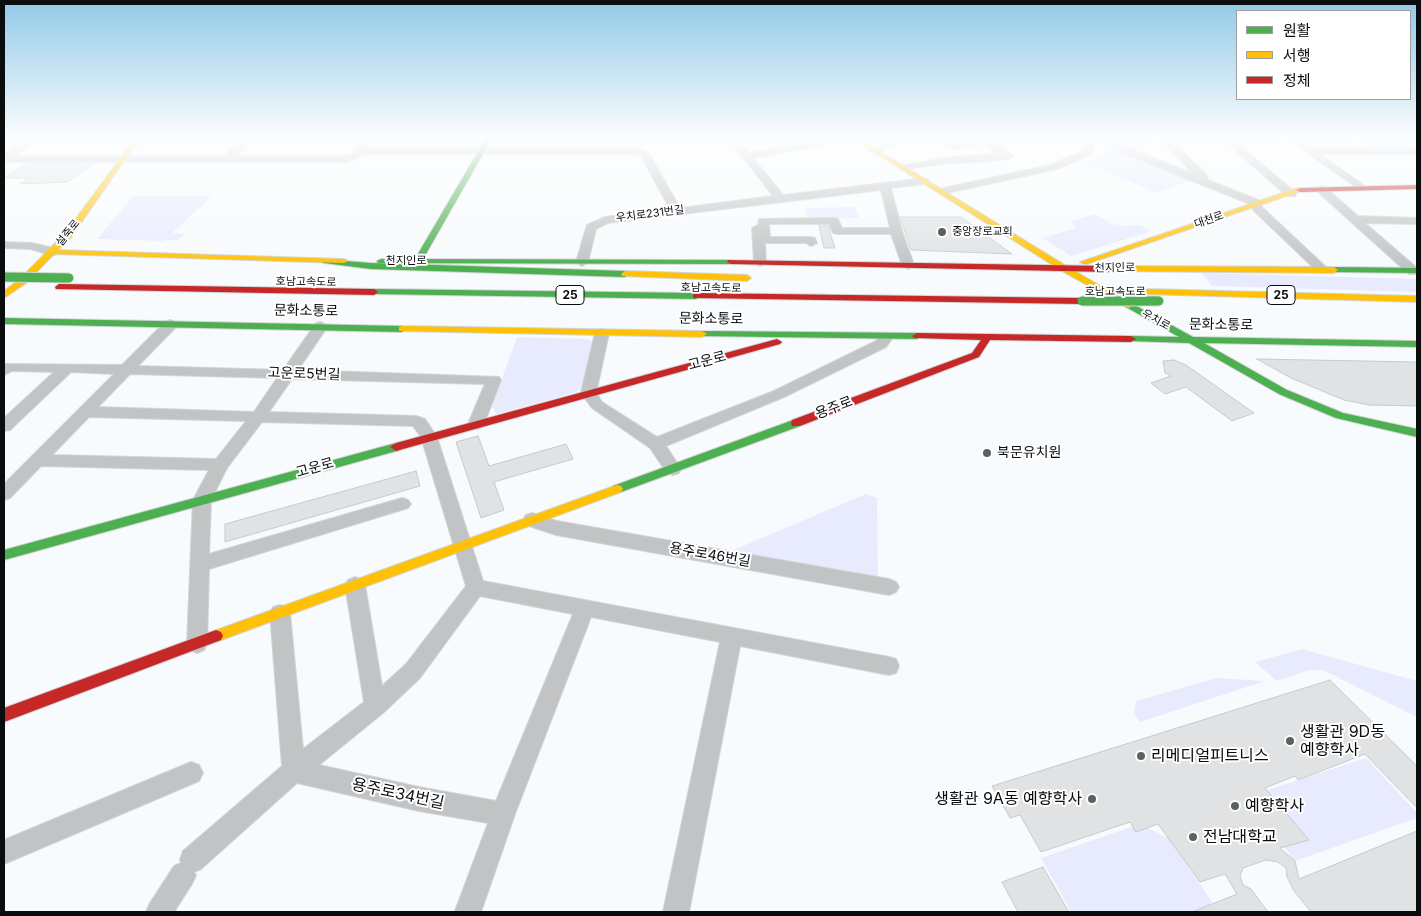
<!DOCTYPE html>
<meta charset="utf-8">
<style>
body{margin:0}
#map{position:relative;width:1421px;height:916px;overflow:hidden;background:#f8fbfd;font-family:Inter,"Noto Sans KR",sans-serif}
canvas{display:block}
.frame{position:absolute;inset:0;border:5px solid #0a0c0e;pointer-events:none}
.legend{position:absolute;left:1236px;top:10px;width:175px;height:90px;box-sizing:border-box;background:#fff;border:1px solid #9d9e9f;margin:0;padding:6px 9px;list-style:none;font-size:15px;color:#0a0c0e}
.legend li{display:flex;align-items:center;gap:10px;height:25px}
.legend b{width:25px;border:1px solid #9d9e9f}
</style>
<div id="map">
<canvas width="1421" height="916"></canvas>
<div class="frame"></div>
<ul class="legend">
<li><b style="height:6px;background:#4caf50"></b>원활</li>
<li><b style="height:6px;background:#ffc107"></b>서행</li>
<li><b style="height:6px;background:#c62828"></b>정체</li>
</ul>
</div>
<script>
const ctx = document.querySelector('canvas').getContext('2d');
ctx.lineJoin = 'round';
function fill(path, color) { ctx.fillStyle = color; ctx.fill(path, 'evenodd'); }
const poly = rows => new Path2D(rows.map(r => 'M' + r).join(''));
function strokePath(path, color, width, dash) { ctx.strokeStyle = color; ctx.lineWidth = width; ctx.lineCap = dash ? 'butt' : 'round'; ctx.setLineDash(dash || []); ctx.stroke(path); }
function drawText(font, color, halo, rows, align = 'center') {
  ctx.font = font + ' Inter,"Noto Sans KR",sans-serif'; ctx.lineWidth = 4; ctx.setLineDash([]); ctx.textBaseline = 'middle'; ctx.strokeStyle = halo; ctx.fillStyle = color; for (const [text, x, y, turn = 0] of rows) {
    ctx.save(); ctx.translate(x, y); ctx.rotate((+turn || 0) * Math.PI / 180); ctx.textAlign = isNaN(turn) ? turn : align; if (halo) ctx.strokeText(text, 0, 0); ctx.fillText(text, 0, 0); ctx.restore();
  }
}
fill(poly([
 [1352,138,1396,138,1411,148,1369,150],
 [1104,144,1195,179,1157,193,1086,163,1106,153],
 [133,196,212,196,172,233,185,234,178,240,166,240,168,237,164,241,97,239],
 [855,207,859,218,808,219,805,208],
 [1095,214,1113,224,1123,226,1140,225,1152,231,1071,256,1042,238,1076,228,1071,221],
 [1202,273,1417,279,1417,292,1212,286],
 [517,337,588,339,595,343,585,383,576,392,496,414,492,406],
 [866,494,877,498,878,582,730,555,731,551],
 [1302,649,1417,681,1417,717,1323,670,1309,670,1277,681,1255,662],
 [1217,678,1265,681,1140,722,1134,714,1136,701],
 [1366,758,1417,813,1417,818,1295,861,1246,797],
 [1140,824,1169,839,1215,906,1198,912,1071,912,1041,858]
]), '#e8ebfe');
const building = poly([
 [26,164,93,164,68,182,20,184,29,178,4,178,26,164],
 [900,217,961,217,1012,254,911,250,900,217],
 [819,226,828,226,835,248,824,248,819,226],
 [1257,359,1417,362,1417,406,1369,405,1344,400,1291,378,1257,359],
 [1174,360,1186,365,1254,413,1232,421,1186,387,1165,394,1151,383,1171,376,1165,373,1163,361,1174,360],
 [478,436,489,466,566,444,573,459,494,482,504,510,481,518,456,442,478,436],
 [416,471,420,486,225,542,225,524,416,471],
 [1330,680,1417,766,1417,808,1365,754,1298,780,1295,776,1265,788,1309,840,1280,848,1295,861,1299,879,1417,831,1417,912,1311,912,1294,891,1287,877,1286,868,1278,862,1266,860,1243,868,1240,876,1243,885,1251,889,1268,912,1192,912,1237,894,1225,874,1200,882,1158,824,1136,832,1130,822,1041,852,1020,815,1010,818,992,786,1330,680],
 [1043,867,1069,912,1018,912,1002,882,1043,867]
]);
fill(building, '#e0e2e3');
strokePath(building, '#c7cacc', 1);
const street = poly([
 [28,138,39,138,15,156,224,156,244,138,254,138,236,156,344,156,352,154,365,138,374,138,367,148,639,148,648,152,680,208,773,196,728,138,737,138,749,153,826,138,847,138,843,141,753,158,783,195,925,178,930,181,925,184,891,188,902,231,914,265,908,269,902,265,891,234,837,234,833,233,829,224,769,224,770,237,811,237,815,238,817,243,811,246,806,243,765,243,766,262,760,266,754,262,752,228,758,225,759,219,834,218,838,219,842,228,890,228,881,190,608,223,596,229,588,262,582,266,576,262,587,225,605,217,670,209,641,156,637,154,363,154,358,158,345,162,4,162,4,155,28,138],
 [893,138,905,138,879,153,876,154,871,151,893,138],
 [930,138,943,138,956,143,983,138,992,142,1000,138,1013,138,999,146,1014,156,1009,159,986,162,949,163,900,170,900,166,949,157,999,154,982,144,955,149,930,138],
 [1030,138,1046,138,1042,141,1034,141,1030,138],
 [1087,138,1104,138,1194,174,1158,138,1168,138,1206,174,1208,180,1261,201,1262,207,1328,269,1322,273,1318,272,1253,210,1252,205,1096,142,1092,154,1057,169,943,194,938,191,943,188,1050,165,1085,150,1087,138],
 [1221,138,1231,138,1295,192,1296,194,1295,196,1287,196,1221,138],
 [1286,138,1297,138,1311,148,1417,148,1417,154,1319,154,1364,185,1365,187,1360,190,1286,138],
 [1321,186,1325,187,1358,216,1417,218,1417,224,1365,223,1417,268,1417,274,1409,274,1350,221,1317,191,1316,189,1321,186],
 [4,242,32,243,57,249,59,252,53,256,31,249,4,248,4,242],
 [171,320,178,324,176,327,138,366,283,370,316,323,321,322,328,326,298,370,499,377,501,380,484,424,481,428,476,429,471,428,468,424,485,384,292,379,269,412,416,416,425,419,437,437,483,581,889,657,896,659,899,666,896,673,889,675,740,646,689,912,663,912,720,642,591,617,515,814,481,912,455,911,488,823,419,811,297,783,201,869,194,872,196,875,192,884,174,912,146,912,150,903,174,866,181,863,180,860,183,851,282,766,270,613,273,607,280,605,287,607,290,613,303,749,364,702,345,585,348,580,355,577,362,580,365,585,382,686,406,664,466,586,421,437,413,426,262,422,227,468,211,500,209,554,402,498,408,500,411,504,408,508,209,569,207,644,204,650,197,653,190,650,187,644,193,500,209,470,41,466,10,498,4,500,4,484,114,374,71,372,10,430,4,431,4,418,54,372,12,371,4,375,4,364,122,365,166,321,171,320],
 [130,374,277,378,254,412,98,407,130,374],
 [89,417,246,421,216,459,52,455,89,417],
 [480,596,573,614,496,801,419,787,319,765,383,713,420,678,480,596],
 [602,329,609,333,596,393,602,402,657,437,774,391,876,341,882,333,892,333,894,336,886,347,784,397,666,446,681,469,679,473,673,475,667,473,650,448,592,408,581,393,595,333,602,329],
 [532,513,557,521,889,579,896,582,899,587,896,592,889,595,556,535,526,525,523,520,526,515,532,513],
 [191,762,199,765,203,773,199,781,4,864,4,840,191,762]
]);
const fast = poly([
 [486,138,492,138,423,259,731,260,735,262,731,264,378,263,377,261,381,259,415,259,486,138],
 [321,259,371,263,625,271,629,274,625,277,371,269,324,263,320,261,321,259],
 [1334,267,1417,268,1417,273,1331,272,1331,268,1334,267],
 [374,289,696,293,700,296,696,299,371,294,370,292,374,289],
 [1129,302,1193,337,1417,341,1417,347,1204,343,1287,390,1343,413,1417,429,1417,437,1336,418,1279,394,1189,343,1128,341,1126,339,1131,336,1179,337,1126,307,1125,305,1129,302],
 [4,318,402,326,407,329,402,332,4,324,4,318],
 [702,331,917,333,922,336,917,339,699,336,699,332,702,331],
 [796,419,800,420,801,423,800,426,621,492,617,493,613,492,611,489,613,486,796,419],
 [396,443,400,444,402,447,400,450,4,560,4,550,396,443]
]);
const slow = poly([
 [138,138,145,138,131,151,72,236,58,250,344,259,348,261,344,263,54,254,26,283,4,298,4,291,20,279,66,232,127,149,138,138],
 [857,138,864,138,873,147,1068,267,1133,305,1129,308,1126,307,1062,271,869,149,857,138],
 [1297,188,1304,190,1087,264,1084,264,1080,262,1297,188],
 [1108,266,1334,267,1338,270,1334,273,1105,271,1104,269,1108,266],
 [625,271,747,275,751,278,747,281,622,276,621,274,625,271],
 [1145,289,1417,296,1417,302,1142,294,1142,290,1145,289],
 [402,326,702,331,707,334,702,337,399,331,399,327,402,326],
 [617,485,621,486,623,489,621,492,216,642,211,640,209,636,211,632,617,485]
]);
const jam = poly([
 [1417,185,1417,189,1300,192,1296,190,1300,188,1417,185],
 [728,260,1108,266,1112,269,1108,272,731,264,727,262,728,260],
 [59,284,374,289,378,292,374,295,56,289,55,287,59,284],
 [696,293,1082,298,1086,301,1082,304,693,298,693,294,696,293],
 [917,333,1131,336,1136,339,1131,342,990,340,979,357,800,426,792,426,791,423,792,420,972,353,981,340,914,338,912,336,917,333],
 [777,339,782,342,780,344,396,451,390,447,396,443,777,339],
 [216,630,221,632,223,636,221,640,4,722,4,708,216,630]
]);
strokePath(street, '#d3d5d6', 2);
strokePath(fast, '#d3d5d6', 2);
strokePath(slow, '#d3d5d6', 2);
strokePath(jam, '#d3d5d6', 2);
fill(street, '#c2c3c4');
fill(fast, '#4caf50');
fill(slow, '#ffc107');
fill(jam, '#c62828');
const fastBridge = poly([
 [4,277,69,278],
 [1082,301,1159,301]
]);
strokePath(fastBridge, '#d3d5d6', 11, []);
strokePath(fastBridge, '#4caf50', 9);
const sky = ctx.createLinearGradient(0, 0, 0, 267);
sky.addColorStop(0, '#91c9e8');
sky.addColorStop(0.52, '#fcfdfe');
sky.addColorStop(1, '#fcfdfe00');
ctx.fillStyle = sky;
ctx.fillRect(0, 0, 1421, 267);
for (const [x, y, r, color] of [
 [942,232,5,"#5d6062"],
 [987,453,5,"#5d6062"],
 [1290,741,5,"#5d6062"],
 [1141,756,5,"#5d6062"],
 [1092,799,5,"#5d6062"],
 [1235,806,5,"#5d6062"],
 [1193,837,5,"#5d6062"]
]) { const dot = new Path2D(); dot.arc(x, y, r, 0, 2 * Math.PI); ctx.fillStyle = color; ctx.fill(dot); strokePath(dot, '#fff', 2); }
drawText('11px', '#0a0c0e', '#fff', [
 ["우치로231번길",650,214,-7],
 ["대천로",1209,220,-19],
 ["설죽로",68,233,-51],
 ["천지인로",406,261],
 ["천지인로",1115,268,-1],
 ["호남고속도로",306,282,1],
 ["호남고속도로",711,288,1],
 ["호남고속도로",1115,292],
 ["우치로",1156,320,29]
]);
drawText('11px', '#0a0c0e', '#fff', [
 ["중앙장로교회",952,232]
], 'left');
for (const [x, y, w] of [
 [570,295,28],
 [1281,295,28]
]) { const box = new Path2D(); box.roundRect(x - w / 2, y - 9.5, w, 19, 4); ctx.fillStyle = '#fff'; ctx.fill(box); strokePath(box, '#0a0c0e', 1); }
drawText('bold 12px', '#0a0c0e', null, [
 ["25",570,295],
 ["25",1281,295]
]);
drawText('14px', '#0a0c0e', '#fff', [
 ["문화소통로",306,311,1],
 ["문화소통로",711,319,1],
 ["문화소통로",1221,325,1],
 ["고운로",707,361,-15],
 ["고운로5번길",304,374,2],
 ["용주로",834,408,-21],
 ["고운로",315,468,-16],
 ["용주로46번길",710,555,10]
]);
drawText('14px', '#0a0c0e', '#fff', [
 ["북문유치원",997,453]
], 'left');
drawText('16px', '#0a0c0e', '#fff', [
 ["생활관 9D동",1300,732],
 ["예향학사",1300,750],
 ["리메디얼피트니스",1151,756],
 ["생활관 9A동 예향학사",1082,799,"right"],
 ["예향학사",1245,806],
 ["전남대학교",1203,837]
], 'left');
drawText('16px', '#0a0c0e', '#fff', [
 ["용주로34번길",398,794,12]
]);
</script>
